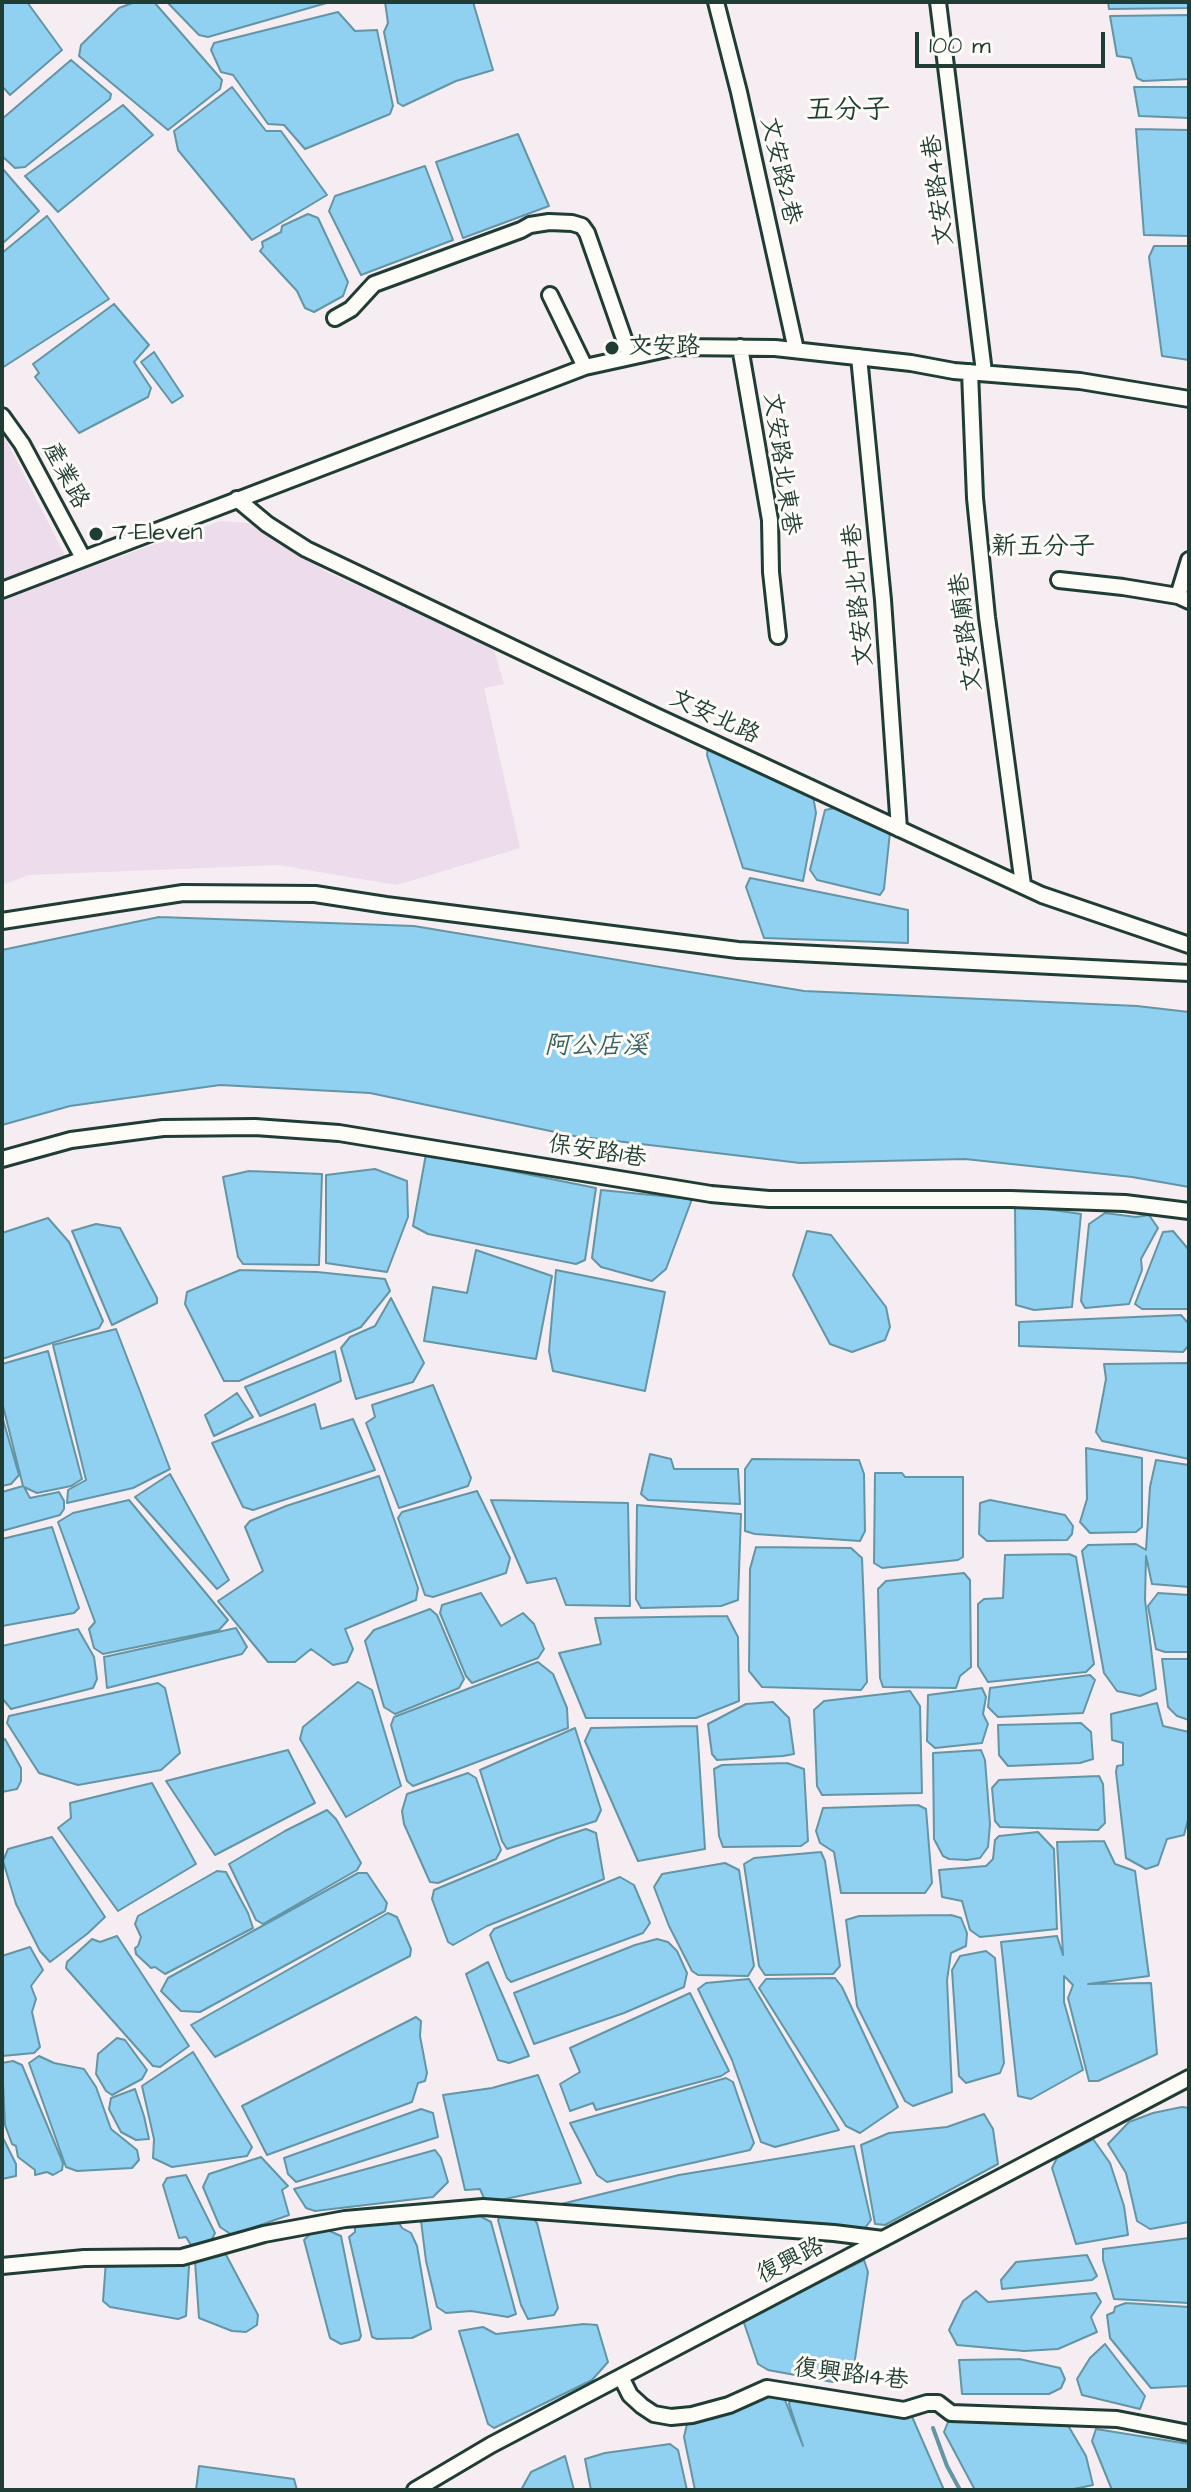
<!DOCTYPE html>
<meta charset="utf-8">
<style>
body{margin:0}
#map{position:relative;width:1191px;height:2492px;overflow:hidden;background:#f6edf2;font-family:"Architects Daughter",sans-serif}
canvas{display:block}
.frame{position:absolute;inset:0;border:4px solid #1f3d34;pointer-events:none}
.scale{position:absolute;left:915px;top:32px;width:190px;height:36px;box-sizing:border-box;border:4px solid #1f3d34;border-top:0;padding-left:10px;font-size:24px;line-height:28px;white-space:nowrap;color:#1f3d34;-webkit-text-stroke:6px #fdfcf7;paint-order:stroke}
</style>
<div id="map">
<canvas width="1191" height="2492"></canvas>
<div class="frame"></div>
<div class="scale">100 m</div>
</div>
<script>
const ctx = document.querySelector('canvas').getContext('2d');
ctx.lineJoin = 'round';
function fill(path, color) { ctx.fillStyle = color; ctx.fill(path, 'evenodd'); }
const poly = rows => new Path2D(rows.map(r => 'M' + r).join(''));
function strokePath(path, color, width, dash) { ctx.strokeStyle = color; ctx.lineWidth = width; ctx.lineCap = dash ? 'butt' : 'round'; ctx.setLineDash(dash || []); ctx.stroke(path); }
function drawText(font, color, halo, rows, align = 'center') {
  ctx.font = font + ' "Architects Daughter","LXGW WenKai TC",sans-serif'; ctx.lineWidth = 6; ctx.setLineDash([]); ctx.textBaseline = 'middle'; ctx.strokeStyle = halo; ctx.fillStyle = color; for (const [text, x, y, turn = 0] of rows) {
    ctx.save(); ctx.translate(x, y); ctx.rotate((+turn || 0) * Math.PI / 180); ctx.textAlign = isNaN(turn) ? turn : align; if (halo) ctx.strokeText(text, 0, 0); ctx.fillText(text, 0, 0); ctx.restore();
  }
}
fill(poly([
 [2,432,74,573,221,521,259,524,325,571,493,646,504,684,484,688,520,848,397,885,278,865,29,875,2,885]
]), '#eddcec');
const water = poly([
 [2,2,27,2,62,50,10,95,2,86,2,2],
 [135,2,154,2,222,80,220,89,168,130,79,56,81,45,119,8,135,2],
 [167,2,330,2,208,37,199,35,167,2],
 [385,2,473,2,493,70,456,81,403,106,398,103,384,32,388,23,385,2],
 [1108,2,1189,2,1189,8,1109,9,1108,2],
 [338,12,355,31,377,30,393,106,390,114,305,149,284,125,268,124,233,75,221,72,211,50,214,43,338,12],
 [1189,15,1189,79,1143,81,1137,78,1131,58,1117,56,1110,16,1189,15],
 [71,60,111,94,110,99,25,167,15,168,2,156,2,119,71,60],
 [232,87,266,131,281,131,327,195,252,240,178,150,174,131,232,87],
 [1134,87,1189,87,1189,118,1139,116,1134,87],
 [123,105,153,135,58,212,25,176,123,105],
 [1136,129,1189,130,1189,236,1144,235,1136,129],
 [518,134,549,206,463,238,436,162,518,134],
 [425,166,453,240,361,275,329,211,335,196,425,166],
 [2,168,39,211,3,243,2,243,2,168],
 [308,214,318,218,348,282,343,296,314,312,305,308,297,291,260,251,263,247,262,242,281,232,282,226,308,214],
 [47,216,109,299,2,368,2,253,47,216],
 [1154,246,1189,246,1189,360,1162,356,1149,257,1154,246],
 [114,304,149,345,134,362,151,388,148,397,79,433,35,377,39,373,33,364,114,304],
 [154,352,183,396,172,403,141,362,154,352],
 [708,746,813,796,816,813,803,881,743,868,707,755,708,746],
 [840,807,890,832,884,889,880,895,817,880,810,870,825,810,840,807],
 [750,878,908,910,908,943,764,938,746,887,750,878],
 [159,917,414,926,804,991,1137,1006,1189,1012,1189,1187,1132,1177,965,1159,800,1163,574,1136,370,1093,220,1085,70,1106,2,1125,2,950,159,917],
 [426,1154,596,1188,585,1260,576,1264,428,1234,413,1226,426,1154],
 [375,1169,407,1181,408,1217,387,1272,326,1263,326,1175,375,1169],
 [249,1171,322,1174,319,1265,243,1264,238,1257,223,1177,249,1171],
 [601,1190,692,1199,666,1269,652,1281,601,1267,592,1258,601,1190],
 [1025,1206,1081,1214,1072,1307,1034,1310,1016,1305,1015,1208,1025,1206],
 [1105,1213,1136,1217,1149,1215,1158,1228,1141,1259,1142,1270,1129,1304,1085,1308,1081,1301,1089,1224,1105,1213],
 [48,1218,69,1242,103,1321,99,1328,2,1359,2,1233,48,1218],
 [96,1224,120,1228,157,1298,157,1303,112,1325,72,1231,96,1224],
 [807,1231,831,1235,886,1307,890,1327,885,1340,852,1352,830,1344,793,1275,807,1231],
 [1173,1231,1189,1250,1189,1309,1142,1309,1135,1304,1163,1232,1173,1231],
 [476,1250,552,1276,536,1359,424,1341,433,1287,467,1293,476,1250],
 [240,1270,317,1272,385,1279,390,1291,361,1327,239,1381,224,1381,185,1304,187,1292,240,1270],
 [556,1270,665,1292,645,1391,553,1371,549,1351,556,1270],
 [391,1298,424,1363,413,1382,356,1399,341,1348,350,1337,375,1326,391,1298],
 [1181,1315,1188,1323,1189,1329,1189,1345,1183,1352,1019,1346,1019,1322,1181,1315],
 [116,1329,170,1469,133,1488,67,1503,68,1490,86,1480,53,1345,116,1329],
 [48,1351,82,1479,71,1486,37,1493,24,1487,30,1498,59,1492,64,1501,64,1509,60,1515,2,1531,2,1492,23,1486,2,1402,2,1364,48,1351],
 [335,1351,341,1381,260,1416,245,1387,335,1351],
 [1189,1363,1189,1459,1102,1441,1096,1432,1106,1379,1104,1364,1189,1363],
 [433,1385,471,1478,468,1486,399,1508,366,1423,375,1417,372,1405,433,1385],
 [237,1393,253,1417,214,1436,205,1415,237,1393],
 [315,1404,321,1429,353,1419,375,1470,253,1510,243,1507,212,1443,315,1404],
 [2,1416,19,1475,11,1484,2,1486,2,1416],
 [1086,1448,1142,1458,1142,1527,1136,1532,1090,1533,1080,1522,1087,1499,1086,1448],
 [650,1454,671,1459,674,1469,738,1469,740,1504,648,1500,641,1494,650,1454],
 [752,1459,859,1460,864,1474,865,1531,860,1541,755,1534,745,1531,745,1469,752,1459],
 [1156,1460,1189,1465,1189,1587,1152,1584,1146,1556,1145,1600,1156,1689,1140,1696,1117,1691,1104,1673,1082,1551,1088,1545,1136,1544,1146,1550,1150,1487,1156,1460],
 [875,1473,902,1473,905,1477,963,1477,963,1557,958,1560,882,1568,874,1563,875,1473],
 [170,1474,229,1580,217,1589,135,1497,170,1474],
 [379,1476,418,1588,416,1600,345,1629,353,1649,347,1662,333,1665,311,1649,295,1662,268,1662,218,1601,263,1571,245,1527,250,1521,286,1506,379,1476],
 [477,1491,510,1558,506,1573,433,1597,425,1595,398,1518,402,1512,477,1491],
 [129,1500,228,1620,219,1630,103,1654,94,1648,89,1629,95,1622,58,1522,73,1513,129,1500],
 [491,1500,628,1503,630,1606,566,1605,556,1578,527,1583,491,1500],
 [990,1500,1065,1515,1073,1526,1072,1534,1067,1540,987,1541,979,1534,980,1503,990,1500],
 [637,1505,741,1514,738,1600,721,1606,641,1608,636,1599,637,1505],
 [52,1527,79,1608,74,1613,2,1626,2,1539,52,1527],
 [756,1547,851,1548,862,1558,867,1682,861,1690,762,1687,749,1671,750,1569,756,1547],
 [1069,1554,1076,1557,1094,1664,1086,1672,988,1682,978,1666,978,1604,984,1599,1003,1598,1005,1555,1069,1554],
 [964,1573,970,1580,971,1667,960,1676,956,1688,883,1687,880,1678,878,1589,886,1581,964,1573],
 [481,1593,501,1626,523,1613,534,1624,544,1649,538,1658,472,1683,466,1676,440,1613,442,1605,481,1593],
 [1158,1593,1189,1595,1189,1652,1165,1652,1156,1649,1148,1606,1158,1593],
 [430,1609,437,1615,464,1679,459,1688,395,1714,384,1707,365,1641,374,1630,430,1609],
 [727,1616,738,1637,739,1701,696,1718,586,1718,559,1653,601,1644,595,1618,727,1616],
 [236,1628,247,1647,242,1654,107,1688,104,1657,236,1628],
 [78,1629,94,1657,97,1679,93,1688,11,1709,2,1698,2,1646,78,1629],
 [1162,1659,1189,1659,1189,1720,1177,1716,1168,1707,1162,1659],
 [538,1662,553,1674,567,1708,568,1728,413,1786,407,1781,391,1725,394,1717,538,1662],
 [1090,1675,1095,1680,1083,1713,998,1717,988,1707,990,1688,1090,1675],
 [358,1682,372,1690,401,1786,346,1817,300,1739,303,1727,358,1682],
 [158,1683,165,1688,180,1753,161,1770,78,1785,39,1773,7,1723,9,1716,158,1683],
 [982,1688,986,1697,983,1714,988,1724,982,1743,935,1748,927,1741,928,1695,982,1688],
 [910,1691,920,1706,922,1793,822,1795,817,1786,814,1710,824,1701,910,1691],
 [773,1702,789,1718,794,1754,783,1756,717,1760,712,1754,708,1724,746,1704,773,1702],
 [1157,1703,1163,1726,1189,1732,1189,1816,1184,1835,1167,1839,1158,1865,1146,1869,1126,1858,1116,1772,1117,1766,1123,1765,1123,1743,1112,1740,1111,1714,1157,1703],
 [1081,1723,1091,1732,1093,1759,1080,1763,1008,1766,999,1755,998,1725,1081,1723],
 [697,1726,705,1849,638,1861,585,1741,591,1728,697,1726],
 [575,1728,601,1810,596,1821,507,1849,502,1841,480,1770,575,1728],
 [5,1739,21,1768,21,1781,17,1789,2,1792,2,1740,5,1739],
 [288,1750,315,1803,215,1855,166,1781,288,1750],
 [981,1750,985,1760,990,1824,988,1847,980,1858,967,1860,949,1859,943,1856,934,1839,933,1753,981,1750],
 [787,1763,804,1769,808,1841,801,1846,723,1847,719,1836,714,1769,722,1765,787,1763],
 [468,1773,476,1778,501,1850,496,1859,438,1883,430,1882,404,1824,402,1811,407,1794,468,1773],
 [1099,1776,1103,1784,1105,1823,1098,1830,1000,1827,995,1821,992,1788,999,1780,1099,1776],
 [152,1783,196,1864,118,1911,58,1828,71,1818,70,1803,152,1783],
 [918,1805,926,1809,932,1883,925,1893,841,1893,834,1852,820,1843,816,1831,823,1808,918,1805],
 [327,1810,336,1819,361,1863,357,1870,263,1924,256,1920,229,1864,285,1831,327,1810],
 [586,1829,596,1833,604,1879,487,1926,453,1945,448,1942,432,1899,434,1890,558,1838,586,1829],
 [1038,1832,1054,1849,1057,1929,980,1937,970,1930,962,1901,942,1897,939,1870,986,1866,993,1859,995,1840,999,1836,1038,1832],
 [52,1837,105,1917,87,1934,50,1962,40,1951,16,1904,3,1861,8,1849,52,1837],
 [1104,1841,1115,1864,1135,1871,1149,1976,1088,1984,1151,1983,1157,2054,1098,2081,1089,2081,1068,1998,1073,1985,1064,1976,1064,2002,1083,2070,1031,2099,1018,2096,1001,1942,1057,1936,1063,1955,1057,1842,1104,1841],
 [821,1852,825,1861,840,1966,833,1974,765,1975,759,1966,744,1864,754,1858,821,1852],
 [725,1863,739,1870,754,1966,748,1976,698,1975,692,1971,669,1926,654,1887,662,1874,725,1863],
 [217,1871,226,1872,248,1913,253,1928,165,1974,155,1967,151,1968,136,1954,135,1948,138,1946,141,1937,135,1924,138,1916,217,1871],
 [358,1873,367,1873,387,1903,385,1911,200,2012,181,2011,161,1991,168,1978,358,1873],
 [620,1877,634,1885,650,1923,643,1933,511,1982,507,1978,490,1935,494,1929,620,1877],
 [388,1913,397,1917,411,1949,410,1956,215,2057,191,2025,388,1913],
 [951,1915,961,1918,967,1933,966,1946,951,1953,947,1980,952,2092,913,2106,905,2101,857,2006,846,1920,859,1916,951,1915],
 [117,1936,189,2046,160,2067,153,2066,66,1968,67,1962,92,1939,100,1942,117,1936],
 [657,1939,668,1942,677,1951,687,1973,684,1987,624,2013,534,2044,514,1993,635,1945,657,1939],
 [30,1947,43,1970,31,1986,36,1999,32,2012,40,2047,34,2053,2,2056,2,1956,30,1947],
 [986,1951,995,1958,1004,2063,1000,2073,966,2083,959,2076,952,1970,960,1956,986,1951],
 [488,1962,529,2056,509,2063,498,2060,466,1974,488,1962],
 [835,1978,842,1987,898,2107,860,2133,846,2126,759,1988,766,1979,835,1978],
 [749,1979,839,2130,775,2147,761,2142,732,2060,698,1989,706,1983,749,1979],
 [690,1993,729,2071,721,2076,596,2110,593,2103,570,2111,560,2084,580,2072,570,2048,690,1993],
 [416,2017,421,2021,420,2036,427,2073,425,2081,418,2083,412,2102,267,2155,242,2106,416,2017],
 [117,2038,125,2040,147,2070,142,2079,112,2095,106,2091,96,2074,98,2054,117,2038],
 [193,2052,252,2147,247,2156,172,2167,153,2158,154,2139,142,2086,193,2052],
 [39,2056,54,2063,84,2069,96,2087,111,2129,137,2150,139,2160,132,2168,77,2171,66,2167,29,2063,39,2056],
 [13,2061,22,2065,63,2163,62,2170,53,2175,47,2172,35,2175,35,2170,18,2157,16,2146,12,2144,5,2125,2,2063,13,2061],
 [538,2075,581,2183,486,2203,480,2189,465,2190,443,2095,492,2088,538,2075],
 [726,2078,733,2082,754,2143,750,2150,607,2182,597,2175,570,2123,726,2078],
 [135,2089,144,2116,149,2139,136,2140,121,2132,109,2109,111,2098,135,2089],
 [1182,2107,1189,2108,1189,2222,1150,2229,1137,2221,1126,2173,1108,2144,1129,2122,1153,2113,1182,2107],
 [421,2109,433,2113,438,2137,296,2182,288,2174,284,2158,421,2109],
 [984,2114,993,2129,998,2164,885,2225,875,2224,861,2145,889,2133,947,2127,984,2114],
 [2,2136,16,2164,16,2176,2,2179,2,2136],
 [1093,2139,1110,2163,1124,2206,1128,2235,1076,2244,1052,2168,1057,2158,1093,2139],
 [854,2146,871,2220,865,2228,692,2220,541,2209,679,2175,854,2146],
 [435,2150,441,2158,448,2182,433,2197,315,2211,306,2208,294,2189,435,2150],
 [261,2157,288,2186,282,2190,289,2215,232,2235,220,2227,203,2187,209,2174,261,2157],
 [186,2175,215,2233,211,2241,191,2245,186,2237,179,2238,163,2185,167,2178,186,2175],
 [478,2215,491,2222,516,2314,508,2317,471,2311,446,2313,437,2307,426,2261,421,2221,431,2216,450,2219,478,2215],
 [501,2215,530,2215,537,2223,558,2308,554,2315,528,2319,521,2305,498,2220,501,2215],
 [398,2221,402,2228,411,2233,417,2246,431,2329,412,2338,377,2339,372,2337,349,2237,355,2232,355,2224,398,2221],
 [325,2229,341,2236,361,2336,359,2340,341,2344,330,2338,304,2240,312,2232,325,2229],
 [1189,2238,1189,2303,1114,2299,1103,2260,1103,2249,1189,2238],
 [224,2251,258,2315,257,2325,246,2332,232,2331,199,2318,195,2261,224,2251],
 [1087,2255,1097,2276,1092,2280,1002,2289,1001,2280,1016,2262,1087,2255],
 [181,2260,189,2266,186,2316,178,2319,110,2307,103,2301,106,2261,181,2260],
 [864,2260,868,2272,852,2379,833,2382,768,2370,758,2364,743,2320,864,2260],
 [976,2291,988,2302,1096,2293,1101,2302,1091,2317,1097,2332,1058,2349,1024,2351,957,2345,949,2330,963,2301,976,2291],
 [1126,2303,1189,2307,1189,2386,1151,2388,1110,2338,1107,2315,1114,2312,1115,2307,1126,2303],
 [584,2324,597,2325,608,2362,592,2380,494,2428,488,2424,459,2331,483,2327,496,2334,584,2324],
 [1105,2344,1145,2396,1140,2409,1082,2395,1077,2379,1090,2358,1105,2344],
 [1019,2359,1060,2368,1065,2379,1061,2388,1049,2394,962,2394,959,2360,1019,2359],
 [766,2393,783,2395,803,2446,789,2404,791,2395,910,2412,944,2490,695,2490,684,2437,687,2424,700,2417,735,2410,735,2407,766,2393],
 [948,2422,1066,2422,1086,2456,1093,2485,1069,2490,975,2490,944,2432,948,2422],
 [1096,2429,1189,2444,1189,2490,1112,2490,1092,2441,1096,2429],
 [670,2444,678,2450,687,2490,591,2490,585,2459,605,2453,670,2444],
 [565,2456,574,2490,521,2490,531,2472,565,2456],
 [199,2466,294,2479,297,2490,196,2490,199,2466]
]);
fill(water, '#90d0f1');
strokePath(water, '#6395a5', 2);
strokePath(poly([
 [933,2428,947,2466,960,2490]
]), '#6395a5', 4);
const minor = poly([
 [716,2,739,92,796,350],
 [938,2,984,372],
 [550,295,585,367],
 [335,318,351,309,374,284,521,230,530,225,549,222,572,223,582,226,587,233,630,356],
 [740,347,770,520,771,572,778,636],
 [859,357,883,600,899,829],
 [970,372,975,498,987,617,1023,885],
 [2,416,22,444,83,558],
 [237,499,267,524,306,549,656,716,1042,895,1189,945],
 [1059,580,1123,587,1178,596,1189,601],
 [2,590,585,367,676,347,775,348,911,363,954,371,1080,381,1189,399],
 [1178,596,1189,560],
 [2,921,183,893,315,894,386,905,738,950,1189,973],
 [2,1159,71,1140,163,1128,255,1127,339,1133,711,1194,769,1199,1011,1199,1125,1203,1189,1211],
 [2,2266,84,2258,182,2257,264,2234,345,2219,483,2207,834,2233,883,2239],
 [621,2377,630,2395,642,2406,654,2414,671,2417,692,2415,729,2405,767,2388,904,2410,927,2403,938,2403,951,2413,1117,2419,1189,2433],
 [415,2490,491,2445,1189,2078]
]);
strokePath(minor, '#1f3d34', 20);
strokePath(minor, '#fdfcf7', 14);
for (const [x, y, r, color] of [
 [612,348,8,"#1f3d34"],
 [96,534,8,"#1f3d34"]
]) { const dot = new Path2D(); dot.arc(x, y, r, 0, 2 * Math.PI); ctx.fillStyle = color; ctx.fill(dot); strokePath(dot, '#fdfcf7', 3); }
drawText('24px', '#1f3d34', '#fdfcf7', [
 ["文安路2巷",779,171,77],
 ["文安路4巷",940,190,-97],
 ["文安路北東巷",780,464,82],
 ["產業路",64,476,62],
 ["文安路北中巷",860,595,-95],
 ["文安路廟巷",968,632,-97],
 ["文安北路",714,718,25],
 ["保安路1巷",597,1153,9],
 ["復興路",791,2262,-27],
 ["復興路14巷",851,2376,7]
]);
drawText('24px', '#1f3d34', '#fdfcf7', [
 ["文安路",628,348],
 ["7-Eleven",112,534]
], 'left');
drawText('26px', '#1f3d34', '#fdfcf7', [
 ["新五分子",1043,549]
]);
drawText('italic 26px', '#3b6263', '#fdfcf7', [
 ["阿公店溪",596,1048]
]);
drawText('28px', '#1f3d34', '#fdfcf7', [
 ["五分子",848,112]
]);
</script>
